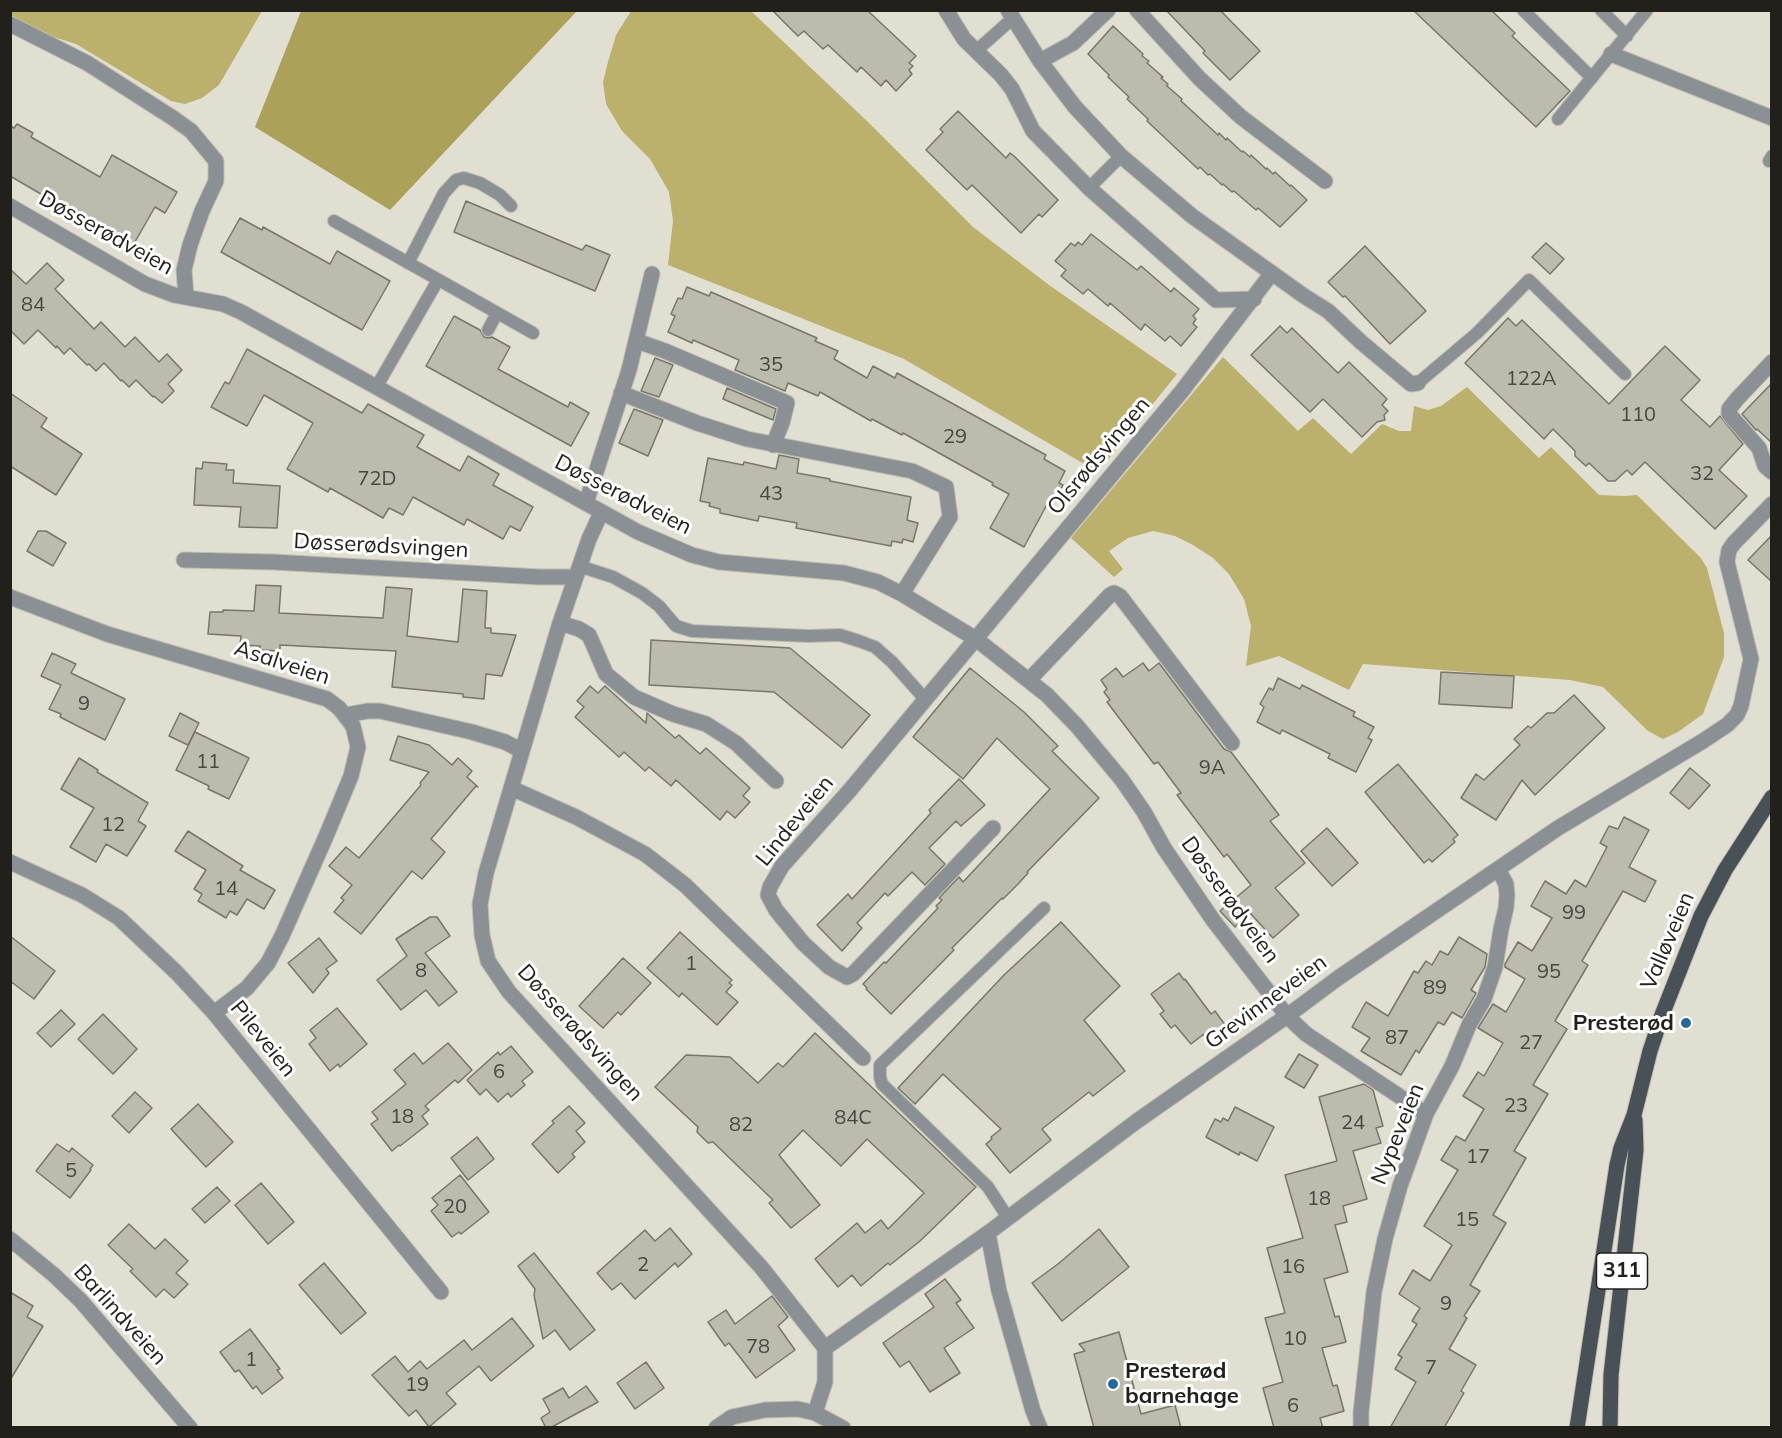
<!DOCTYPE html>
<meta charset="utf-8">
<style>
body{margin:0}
#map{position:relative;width:1782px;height:1438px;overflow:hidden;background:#e1dfd1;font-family:Mulish,sans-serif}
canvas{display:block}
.frame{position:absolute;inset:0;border:12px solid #21201b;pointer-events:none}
</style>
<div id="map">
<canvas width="1782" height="1438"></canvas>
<div class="frame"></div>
</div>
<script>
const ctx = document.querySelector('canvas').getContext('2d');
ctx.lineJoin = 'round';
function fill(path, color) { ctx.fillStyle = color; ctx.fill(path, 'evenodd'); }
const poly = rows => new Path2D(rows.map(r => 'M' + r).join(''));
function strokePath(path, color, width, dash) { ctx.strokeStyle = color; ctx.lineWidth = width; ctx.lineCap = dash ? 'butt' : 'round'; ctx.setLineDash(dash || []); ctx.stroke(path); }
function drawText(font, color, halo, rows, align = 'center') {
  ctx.font = font + ' Mulish,sans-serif'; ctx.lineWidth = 6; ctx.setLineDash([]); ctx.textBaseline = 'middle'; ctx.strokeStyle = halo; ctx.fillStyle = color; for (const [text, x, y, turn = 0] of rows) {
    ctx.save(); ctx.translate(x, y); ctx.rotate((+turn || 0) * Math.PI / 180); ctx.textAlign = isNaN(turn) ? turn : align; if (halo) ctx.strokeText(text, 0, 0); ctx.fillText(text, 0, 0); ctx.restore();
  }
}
fill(poly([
 [11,10,262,11,219,85,202,98,185,104,171,101,76,44,57,38,31,34,11,23],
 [631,11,751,11,869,123,973,227,1049,285,1177,374,1098,472,904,359,668,265,673,221,669,192,650,159,622,131,606,104,603,82,608,62,616,35],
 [1223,357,1298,431,1313,418,1351,454,1382,424,1399,431,1411,431,1414,406,1428,410,1441,406,1467,387,1539,458,1551,447,1599,495,1625,496,1637,495,1701,558,1707,568,1724,633,1724,657,1703,714,1678,732,1663,739,1648,731,1603,687,1570,680,1363,664,1349,690,1279,656,1246,666,1251,626,1244,599,1229,574,1213,558,1193,545,1175,536,1153,531,1128,538,1109,551,1123,569,1114,577,1071,538]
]), '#bbb16c');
fill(poly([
 [301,11,301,10,577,11,390,210,255,127]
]), '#aba159');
const building = poly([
 [772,10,867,10,916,56,909,63,913,66,909,70,912,74,896,91,886,80,881,86,861,67,857,72,828,45,823,49,804,31,798,36,772,10],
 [1166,10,1220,10,1260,51,1230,80,1203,53,1205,51,1166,10],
 [1413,10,1491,10,1515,33,1512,36,1570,91,1536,127,1413,10],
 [1113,26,1143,54,1142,56,1149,61,1147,63,1163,77,1161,78,1168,84,1167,86,1182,99,1181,101,1218,135,1219,133,1226,140,1227,138,1242,152,1243,151,1250,157,1251,155,1266,169,1267,168,1273,174,1275,172,1290,186,1291,185,1307,200,1280,227,1258,208,1256,210,1234,191,1232,192,1223,184,1222,185,1210,174,1208,175,1200,167,1198,169,1147,121,1148,119,1127,99,1129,97,1108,77,1109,75,1088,54,1113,26],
 [958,111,1006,158,1010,153,1014,156,1058,200,1042,217,1039,214,1021,233,972,185,967,190,926,150,943,132,940,129,958,111],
 [17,124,33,133,31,137,100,177,112,155,177,192,165,213,155,207,132,247,10,176,10,126,14,128,17,124],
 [466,201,582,250,586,245,610,255,595,291,454,232,466,201],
 [240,218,262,230,263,227,330,264,337,251,390,281,362,330,221,252,240,218],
 [1091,234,1137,270,1141,266,1171,292,1174,288,1199,309,1193,316,1196,319,1193,324,1197,327,1181,346,1170,336,1165,341,1145,324,1141,330,1110,303,1108,306,1088,289,1083,294,1061,276,1066,270,1055,261,1071,243,1075,246,1078,242,1082,245,1091,234],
 [1546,243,1564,259,1550,274,1532,257,1546,243],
 [1365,246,1426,311,1390,344,1345,296,1343,297,1328,282,1365,246],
 [47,263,64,280,55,289,94,329,101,322,125,347,135,337,159,362,167,354,182,370,168,384,174,391,162,403,154,396,153,397,136,380,129,387,122,380,121,381,104,363,96,371,89,364,87,365,70,348,64,354,57,346,56,348,38,330,24,344,10,330,10,269,26,284,47,263],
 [687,287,709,296,711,292,817,338,815,341,838,351,834,359,867,378,873,366,895,378,897,373,1046,455,1044,459,1065,471,1059,483,1063,485,1054,501,1050,499,1024,547,990,528,1009,494,992,485,993,483,903,433,902,435,872,419,871,421,820,392,818,396,788,383,785,391,735,370,739,360,693,340,692,343,668,332,675,316,671,314,678,298,682,299,687,287],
 [454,316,480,330,484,337,488,338,492,337,510,347,498,369,568,407,570,402,589,413,571,446,426,366,454,316],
 [1508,318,1516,326,1522,320,1609,404,1665,346,1700,380,1681,400,1710,427,1720,416,1743,444,1719,470,1747,496,1715,529,1645,462,1632,475,1627,470,1615,481,1608,481,1589,463,1586,466,1575,456,1575,451,1553,429,1544,439,1465,363,1508,318],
 [1280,326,1287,333,1292,328,1338,373,1349,362,1387,399,1382,405,1388,411,1384,415,1385,420,1377,422,1362,437,1323,399,1310,412,1251,355,1280,326],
 [247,349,362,413,368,404,424,435,417,447,460,471,468,456,499,474,493,485,533,507,520,531,510,526,503,539,467,519,464,525,413,497,403,515,389,508,383,518,330,488,328,492,287,469,313,423,264,395,247,426,211,407,225,382,229,384,247,349],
 [655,358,673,365,659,397,641,391,655,358],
 [1772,383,1772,443,1757,429,1756,430,1742,414,1772,383],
 [727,388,776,409,773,420,723,399,727,388],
 [10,393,47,418,41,427,82,454,56,495,10,466,10,393],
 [634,409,663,420,648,456,619,443,634,409],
 [779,455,799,459,797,473,830,479,830,481,911,497,907,520,918,523,913,542,903,539,902,543,892,541,891,546,796,528,797,523,759,516,758,521,720,513,720,509,709,506,710,503,700,501,708,458,743,465,744,462,776,469,779,455],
 [203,462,227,464,226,470,234,470,233,483,280,486,277,528,239,527,241,507,194,505,196,468,202,469,203,462],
 [38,531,46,531,66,543,53,566,27,551,38,531],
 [1772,535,1772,582,1748,560,1772,535],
 [256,585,281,586,279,613,383,618,386,587,412,589,407,636,458,642,463,589,487,591,485,628,491,628,491,633,516,635,502,676,486,674,484,699,463,697,463,694,392,687,396,651,280,645,280,651,259,650,260,646,240,645,241,636,208,634,210,612,223,612,223,610,254,611,256,585],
 [651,640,790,648,870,715,842,748,774,692,649,685,651,640],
 [52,653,76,664,71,673,125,699,105,740,60,717,61,714,49,709,61,685,41,676,52,653],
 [1143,663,1149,671,1159,663,1224,749,1231,752,1279,815,1270,821,1305,863,1275,888,1299,915,1273,938,1250,913,1235,927,1220,911,1251,885,1227,854,1224,857,1177,795,1181,793,1158,762,1154,764,1107,702,1110,700,1104,692,1107,689,1101,680,1116,668,1123,677,1143,663],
 [970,668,1024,712,1058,746,1052,751,1099,798,1027,872,1028,873,1019,883,1003,899,1002,898,952,948,954,950,891,1014,866,989,867,988,863,984,884,962,886,963,938,908,936,906,942,900,939,898,959,877,963,882,1050,789,997,738,963,779,913,737,970,668],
 [1441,672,1514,676,1512,708,1439,704,1441,672],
 [1278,678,1300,689,1302,685,1335,702,1355,712,1353,716,1374,727,1368,738,1372,740,1356,772,1328,758,1330,754,1282,730,1280,734,1257,722,1264,707,1260,704,1269,688,1273,690,1278,678],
 [590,686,598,693,605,686,646,723,647,713,675,738,679,735,700,754,706,748,750,788,743,796,750,802,735,818,727,811,720,820,676,780,671,786,649,767,645,771,624,752,619,757,575,717,584,707,577,701,590,686],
 [1574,695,1605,728,1535,795,1522,780,1496,820,1461,798,1476,774,1484,780,1520,745,1514,739,1528,726,1531,728,1547,713,1554,713,1574,695],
 [180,713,199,723,188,745,169,736,180,713],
 [195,732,249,758,229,799,208,789,209,786,176,770,195,732],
 [398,736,429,745,452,765,458,758,472,771,467,777,478,787,476,786,431,839,445,852,422,879,412,871,361,934,334,912,344,900,341,898,352,885,329,866,346,847,359,858,421,785,420,783,429,772,390,760,398,736],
 [79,758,98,770,97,772,148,803,138,821,146,826,127,856,106,844,96,862,70,847,94,808,61,789,79,758],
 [1398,764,1458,835,1453,839,1455,842,1432,862,1429,859,1424,863,1365,792,1398,764],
 [1690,768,1710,785,1689,809,1670,793,1690,768],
 [959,779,985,805,961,826,956,821,929,848,945,864,925,885,912,872,888,896,885,893,857,923,862,928,842,951,817,925,848,894,852,899,931,813,929,810,959,779],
 [1624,817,1649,830,1629,867,1656,881,1645,902,1623,891,1582,961,1588,965,1555,1021,1567,1029,1533,1085,1548,1094,1514,1151,1526,1158,1493,1215,1506,1223,1470,1285,1480,1291,1464,1316,1467,1318,1449,1349,1476,1365,1461,1391,1464,1393,1444,1428,1390,1428,1416,1382,1395,1369,1402,1357,1398,1355,1417,1324,1412,1321,1420,1308,1399,1294,1413,1270,1430,1281,1452,1245,1424,1226,1458,1170,1441,1160,1456,1136,1465,1141,1484,1109,1463,1096,1478,1072,1484,1076,1503,1043,1478,1028,1493,1004,1506,1012,1525,979,1505,967,1505,964,1518,942,1532,951,1552,918,1531,906,1545,881,1566,894,1575,880,1586,887,1607,847,1600,843,1609,826,1618,829,1624,817],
 [1327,828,1358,863,1332,886,1301,851,1327,828],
 [188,831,243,866,240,870,275,890,264,909,247,899,237,915,230,911,226,918,198,901,202,894,194,889,206,870,175,851,188,831],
 [430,917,437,917,450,936,425,953,457,992,439,1006,426,990,401,1010,377,980,407,956,396,939,430,917],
 [1061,922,1120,986,1084,1020,1125,1071,1093,1096,1089,1092,1042,1129,1051,1140,1010,1173,986,1144,992,1139,991,1137,1001,1129,943,1074,915,1104,898,1088,1004,975,1061,922],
 [680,932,732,980,729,983,732,985,726,992,738,1002,717,1025,682,993,679,997,647,968,680,932],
 [10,936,55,971,34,999,10,981,10,936],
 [1459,937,1487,954,1485,967,1471,990,1476,993,1475,995,1462,1018,1452,1012,1444,1025,1438,1022,1419,1053,1416,1050,1401,1075,1361,1051,1370,1038,1352,1027,1366,1002,1388,1016,1414,971,1418,973,1426,961,1432,965,1440,951,1448,955,1459,937],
 [319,938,337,961,326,969,329,973,313,993,288,963,319,938],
 [623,958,651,983,621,1015,618,1012,603,1028,579,1006,623,958],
 [1179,973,1184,980,1185,979,1211,1014,1215,1011,1228,1029,1210,1042,1204,1034,1191,1044,1175,1025,1171,1028,1160,1014,1164,1011,1151,994,1179,973],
 [337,1008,367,1044,340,1067,338,1064,330,1071,309,1044,316,1038,310,1030,337,1008],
 [61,1010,75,1024,51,1047,37,1033,61,1010],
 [103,1014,137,1049,113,1074,78,1039,103,1014],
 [815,1033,976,1187,920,1241,890,1265,888,1263,861,1286,852,1275,838,1287,815,1259,857,1223,865,1233,881,1220,888,1229,924,1193,867,1139,841,1166,803,1130,779,1155,820,1205,791,1228,769,1203,773,1200,713,1142,708,1143,697,1132,698,1127,655,1087,686,1055,730,1057,758,1083,778,1063,783,1067,815,1033],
 [448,1043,472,1070,458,1083,455,1080,425,1106,429,1110,422,1116,428,1124,400,1146,399,1145,392,1151,371,1124,378,1119,372,1112,406,1084,394,1070,414,1053,423,1064,448,1043],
 [511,1046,533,1072,522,1081,525,1085,511,1097,508,1093,498,1102,486,1089,480,1095,467,1080,498,1052,500,1055,511,1046],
 [1299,1054,1318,1065,1304,1088,1285,1077,1299,1054],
 [1364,1084,1373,1090,1383,1126,1376,1128,1381,1143,1353,1151,1367,1199,1343,1206,1347,1222,1335,1225,1348,1272,1324,1279,1335,1317,1339,1316,1346,1342,1322,1348,1333,1386,1337,1385,1344,1411,1320,1418,1323,1428,1274,1428,1263,1388,1283,1382,1265,1318,1285,1313,1267,1248,1303,1238,1285,1175,1337,1161,1319,1097,1364,1084],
 [135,1092,152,1108,129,1133,112,1116,135,1092],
 [198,1104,233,1142,206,1167,171,1129,198,1104],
 [569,1106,585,1123,576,1131,585,1142,572,1154,575,1157,558,1173,532,1144,554,1123,552,1121,569,1106],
 [1235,1107,1274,1127,1257,1161,1240,1152,1239,1155,1206,1137,1215,1119,1221,1122,1223,1118,1228,1121,1235,1107],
 [477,1137,494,1159,468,1180,451,1158,477,1137],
 [57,1144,69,1152,72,1148,93,1165,90,1169,91,1170,70,1198,36,1171,57,1144],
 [460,1175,489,1212,461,1234,459,1232,452,1237,431,1211,438,1205,432,1198,460,1175],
 [261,1183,294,1222,268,1244,235,1205,261,1183],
 [217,1187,230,1201,205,1223,192,1209,217,1187],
 [129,1224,155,1249,165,1239,188,1261,176,1273,188,1284,174,1298,164,1289,156,1297,130,1271,133,1269,108,1245,129,1224],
 [670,1228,692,1254,678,1267,675,1263,635,1299,621,1283,612,1290,597,1273,645,1230,655,1241,670,1228],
 [1099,1229,1129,1267,1062,1321,1032,1283,1058,1264,1099,1229],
 [534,1253,595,1330,570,1350,555,1330,543,1339,534,1295,535,1289,518,1266,534,1253],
 [324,1263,366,1313,341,1334,299,1285,324,1263],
 [945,1279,961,1300,956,1303,974,1328,944,1348,960,1373,930,1392,909,1361,900,1367,883,1343,934,1307,925,1294,945,1279],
 [10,1292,33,1306,27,1317,43,1326,10,1380,10,1292],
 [772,1296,788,1317,778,1326,795,1350,756,1378,729,1343,725,1346,708,1322,726,1310,735,1324,772,1296],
 [512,1318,534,1346,491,1381,479,1366,446,1393,456,1404,429,1427,416,1410,409,1416,372,1375,395,1356,408,1372,420,1361,427,1369,464,1340,472,1350,512,1318],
 [250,1329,280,1369,277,1370,283,1378,262,1394,256,1386,253,1389,239,1370,235,1372,220,1352,250,1329],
 [1119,1332,1141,1414,1175,1405,1181,1428,1094,1428,1074,1354,1085,1351,1079,1344,1119,1332],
 [646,1362,664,1388,635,1409,617,1383,646,1362],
 [586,1386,598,1402,550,1428,546,1428,541,1418,550,1412,543,1399,563,1388,569,1398,586,1386]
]);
fill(building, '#bdbbad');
strokePath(building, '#787669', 1.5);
const service = poly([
 [1523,10,1592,78],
 [1601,10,1627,36],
 [976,51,1012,19],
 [1558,119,1647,10],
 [1769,161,1772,156],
 [1089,188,1121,156],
 [334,221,533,333],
 [408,263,444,193,456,180,464,178,480,183,500,195,511,206],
 [488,330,497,313],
 [1418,383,1477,333,1529,280,1625,374],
 [377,386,438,280],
 [579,566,613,577,642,593,659,606,676,626,692,631,809,636,840,635,859,641,875,647,892,662,925,699],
 [1008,1218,988,1187,882,1084,880,1077,880,1065,1044,908]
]);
const minor = poly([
 [946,10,964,39,1001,75,1012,89,1033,131,1089,188,1216,300,1254,299],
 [1008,10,1040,61,1075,107,1121,156,1192,216,1304,296,1328,311,1361,342,1411,384,1418,383],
 [1137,10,1200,79,1241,117,1325,181],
 [10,24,87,63,173,118,191,131,216,161,216,181,202,211,190,245,184,270,186,296],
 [1611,54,1772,118],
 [1040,61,1073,43,1108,10],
 [10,206,145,284,174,295,223,304,241,312,638,532,692,555,719,562,844,573,878,582,902,594,976,639,1047,695,1077,726,1122,780,1144,812,1164,848,1213,920,1287,1016,1306,1034,1426,1114],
 [637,341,665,351,787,403,782,423,773,445],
 [1772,362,1737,399,1729,409,1729,414,1759,448,1765,466,1772,472],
 [621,393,697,423,747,439,912,471,946,487,950,517,902,594],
 [586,503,629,370,652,274],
 [601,513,589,539,560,623,486,873,480,904,482,935,488,961,509,992,761,1267,825,1348,825,1382,815,1413],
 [184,560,273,562,539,577,576,577],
 [10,597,107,634,327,699,339,708,353,726,358,747,351,776,327,834,282,936,268,963,247,988,214,1013],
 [560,623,579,629,589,635,606,674,634,697,673,714,706,724,736,743,776,781],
 [1029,680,1110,595,1114,593,1120,596,1232,743],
 [346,715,368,711,380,711,472,732,505,742,522,751],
 [511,788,576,817,645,854,685,885,863,1058],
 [993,828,853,974,847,977,829,967,803,943,776,910,768,895,770,887,782,866,850,790,1131,452,1182,391,1272,273],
 [10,862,82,895,119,918,177,973,214,1013,441,1292],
 [988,1233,999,1291,1033,1411,1040,1428],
 [10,1239,54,1275,81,1301,190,1428],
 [825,1348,988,1233,1137,1121,1287,1016,1338,978,1558,828,1703,741,1727,725,1737,715,1741,706,1751,659,1727,562,1729,550,1734,543,1772,504],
 [716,1428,732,1417,765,1410,798,1409,815,1413,843,1428],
 [1361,1428,1361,1412,1374,1292,1385,1239,1400,1186,1426,1114,1452,1066,1469,1025,1484,999,1495,967,1501,929,1506,908,1507,895,1506,884,1498,869]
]);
const primary = poly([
 [1577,1428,1617,1165,1621,1148,1634,1115,1650,1051,1662,1015,1701,916,1725,870,1772,797],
 [1610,1428,1611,1375,1636,1150,1635,1120]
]);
strokePath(service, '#bebdb0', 14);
strokePath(minor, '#bebdb0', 17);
strokePath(primary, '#bebdb0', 17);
strokePath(service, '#8b9094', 12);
strokePath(minor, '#8b9094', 15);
strokePath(primary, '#485058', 15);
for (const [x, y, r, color] of [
 [1686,1023,6,"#24689d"],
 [1113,1384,6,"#24689d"]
]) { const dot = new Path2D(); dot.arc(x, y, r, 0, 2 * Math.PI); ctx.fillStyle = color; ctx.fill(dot); strokePath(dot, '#fff', 2); }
drawText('20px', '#484740', null, [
 ["84",33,305],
 ["35",771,365],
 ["122A",1531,379],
 ["110",1638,415],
 ["29",955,437],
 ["32",1702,474],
 ["72D",377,479],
 ["43",771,494],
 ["9",84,704],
 ["11",208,762],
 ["9A",1212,768],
 ["12",113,825],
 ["14",226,889],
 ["99",1574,913],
 ["1",691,964],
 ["8",421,971],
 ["95",1549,972],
 ["89",1435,988],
 ["87",1397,1038],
 ["27",1531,1043],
 ["6",499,1072],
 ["23",1516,1106],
 ["18",402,1117],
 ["84C",853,1118],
 ["24",1353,1123],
 ["82",741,1125],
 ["17",1478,1157],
 ["5",71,1171],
 ["18",1319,1199],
 ["20",455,1207],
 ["15",1467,1220],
 ["2",643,1265],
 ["16",1293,1267],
 ["9",1446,1304],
 ["10",1295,1339],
 ["78",758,1347],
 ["1",251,1360],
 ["7",1431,1368],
 ["19",417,1385],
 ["6",1293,1406]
]);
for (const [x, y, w] of [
 [1622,1271,51]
]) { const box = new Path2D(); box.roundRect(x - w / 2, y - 18, w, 36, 4.5); ctx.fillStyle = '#fff'; ctx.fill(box); strokePath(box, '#21201b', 1.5); }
drawText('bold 21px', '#21201b', null, [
 ["311",1622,1271]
]);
drawText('22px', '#21201b', '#fff', [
 ["Døsserødveien",106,233,29],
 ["Olsrødsvingen",1099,456,-50],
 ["Døsserødveien",623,495,27],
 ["Døsserødsvingen",381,546,3],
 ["Asalveien",282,663,18],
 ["Lindeveien",795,821,-51],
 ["Døsserødveien",1230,900,54],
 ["Valløveien",1668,941,-67],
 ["Grevinneveien",1266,1002,-36],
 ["Døsserødsvingen",580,1033,48],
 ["Pileveien",263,1039,51],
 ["Nypeveien",1398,1134,-68],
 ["Barlindveien",120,1315,48]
]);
drawText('bold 22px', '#21201b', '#fff', [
 ["Presterød",1674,1023],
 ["Presterød",1125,1371,"left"],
 ["barnehage",1125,1396,"left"]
], 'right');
</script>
